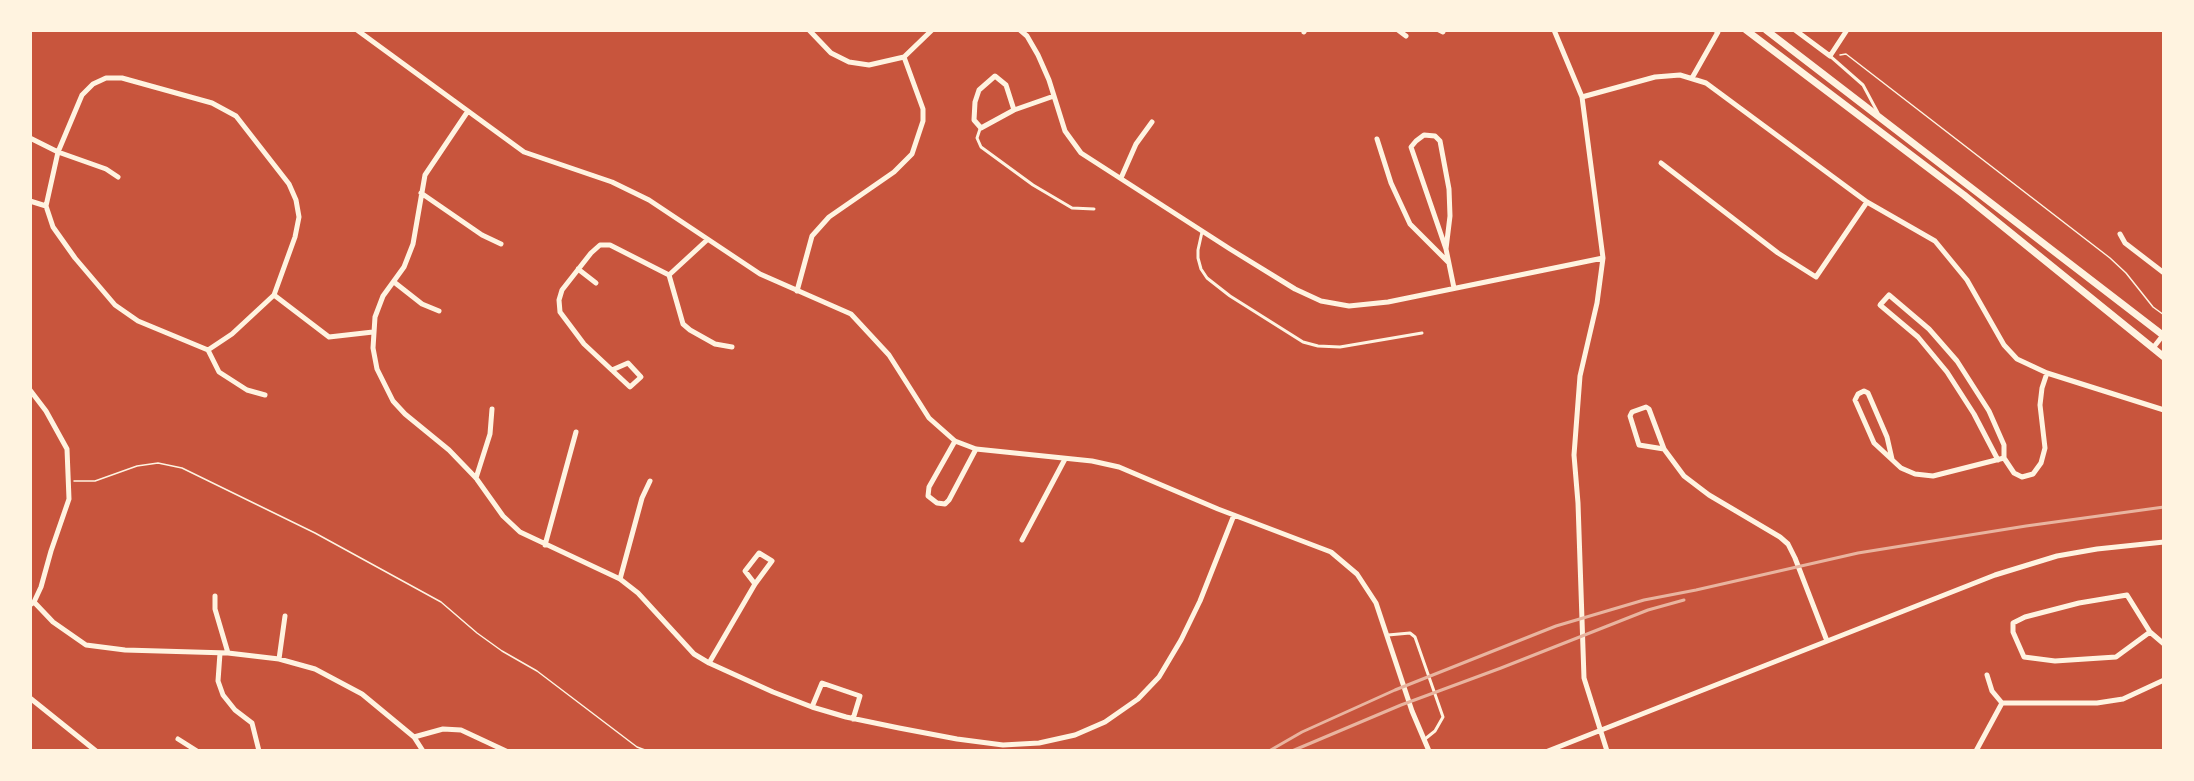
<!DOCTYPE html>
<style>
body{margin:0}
#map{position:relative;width:2194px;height:781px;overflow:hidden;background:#c8553d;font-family:"Sofia Sans Condensed",sans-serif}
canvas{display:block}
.frame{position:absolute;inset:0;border:32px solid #fff3e0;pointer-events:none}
</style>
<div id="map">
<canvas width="2194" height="781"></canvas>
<div class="frame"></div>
</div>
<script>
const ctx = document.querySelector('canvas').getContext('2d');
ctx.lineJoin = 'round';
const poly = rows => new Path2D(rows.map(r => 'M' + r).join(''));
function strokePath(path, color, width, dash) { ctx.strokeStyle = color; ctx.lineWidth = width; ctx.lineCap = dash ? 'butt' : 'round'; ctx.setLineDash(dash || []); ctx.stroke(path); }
strokePath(poly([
 [1840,55,1846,54,2110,258,2126,273,2153,307,2164,315],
 [74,481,95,481,137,466,158,463,182,468,315,533,441,602,477,633,502,651,537,671,637,747,645,750]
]), '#fff3e0', 1.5);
strokePath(poly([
 [1830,56,1863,85,1878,113],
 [980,129,977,138,981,147,1033,185,1072,208,1094,209],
 [1202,232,1198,250,1198,258,1201,269,1207,278,1230,296,1303,342,1318,346,1340,347,1422,333],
 [1388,635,1410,633,1415,637,1443,717,1435,731,1425,739]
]), '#fff3e0', 3);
strokePath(poly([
 [357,30,524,152,612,182,649,200,760,274,851,314,889,355,929,418,955,441,976,449,1092,461,1119,467,1218,509,1331,552,1357,574,1376,603,1412,711,1429,751],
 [809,30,831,53,849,62,869,65,904,57,932,30],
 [1020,30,1027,36,1038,55,1049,80,1065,131,1081,153,1230,249,1295,289,1321,301,1349,306,1388,302,1603,258],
 [1398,30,1406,36],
 [1439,30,1443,32],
 [1554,30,1582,97,1603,258,1597,303,1580,376,1574,455,1578,503,1584,678,1607,751],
 [1795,30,1830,56,1847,30],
 [1304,32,1305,30],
 [106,78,122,78,212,103,236,116,289,184,296,200,299,217,295,237,274,295,232,334,208,350,138,321,115,305,75,258,53,227,46,206,58,152,82,95,93,84,106,78],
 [1692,78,1718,32,1715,30],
 [1582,97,1655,77,1680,75,1706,83,1867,202,1935,241,1967,280,2004,345,2017,359,2047,373,2164,410],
 [1014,110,981,128,974,120,975,102,979,90,995,76,1006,85,1014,110,1054,96],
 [468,111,425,175,413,244,404,267,383,296,375,317,373,348,377,369,393,401,405,414,449,450,476,478,503,516,520,532,620,579,638,593,694,654,709,663,773,692,812,707,846,717,899,728,957,739,1003,745,1039,743,1075,735,1105,722,1138,699,1159,677,1181,640,1200,601,1234,515],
 [30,138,58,152,106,169,118,177],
 [1377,139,1391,183,1410,224,1448,262],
 [1661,163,1778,253,1816,277,1867,202],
 [1121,178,1136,144,1152,122],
 [421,193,482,235,501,244],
 [30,201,46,206],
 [2120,234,2125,243,2164,273],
 [1446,249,1411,147,1416,141,1424,135,1435,136,1440,141,1449,189,1450,216,1446,249,1454,288],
 [578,269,596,283],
 [669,275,683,324,690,330,715,344,732,347],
 [669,275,707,240],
 [394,282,422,304,439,311],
 [797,291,812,236,829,217,894,172,912,154,923,121,923,109,904,57],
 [274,295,329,337,373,332],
 [2153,348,2164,334],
 [208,350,219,372,247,390,265,395],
 [612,370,628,363,641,377,630,387,584,344,560,312,559,300,562,290,591,253,600,245,610,245,669,275],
 [30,390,46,411,67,449,69,499,51,551,41,587,34,602,30,605],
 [955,441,929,487,928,496,937,503,945,504,949,500,976,449],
 [1664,449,1639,445,1630,416,1632,412,1646,407,1649,409,1664,449,1684,476,1709,495,1780,537,1788,544,1795,558,1827,641],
 [1892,459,1887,437,1868,393,1864,391,1858,394,1855,400,1874,443,1901,468,1915,474,1933,476,2004,458,2014,473,2022,477,2033,474,2041,463,2045,448,2040,405,2042,388,2047,373],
 [1998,460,1974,414,1947,372,1918,337,1880,305,1889,295,1929,329,1957,361,1989,411,2004,445,2004,458],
 [476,478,490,434,492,409],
 [1022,540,1065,459],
 [545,545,576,432],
 [620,579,642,498,650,481],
 [215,596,215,609,228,653],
 [34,602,53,622,86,645,125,650,228,653,279,659,315,669,362,694,414,737,443,729,461,730,506,751],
 [2150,632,2116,657,2055,661,2024,657,2013,632,2013,623,2025,617,2079,603,2127,595,2150,632,2164,644],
 [220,653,218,681,223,695,235,710,252,723,259,751],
 [279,659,285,616],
 [709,663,755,584,772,561,759,553,745,571,755,584],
 [1987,675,1992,691,2002,703],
 [30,698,96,751],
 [812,707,822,683,860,696,853,719],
 [414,737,423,751],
 [178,739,197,751],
 [1548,751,1995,575,2057,556,2097,549,2164,542],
 [1976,751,2002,703,2097,703,2123,699,2164,680]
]), '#fff3e0', 5);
strokePath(poly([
 [1746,30,1964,195,2164,357],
 [1766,30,2164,336]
]), '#fff3e0', 7);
strokePath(poly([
 [1269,751,1302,732,1395,690,1556,626,1644,600,1696,590,1858,553,2026,526,2164,507],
 [1292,751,1401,705,1501,668,1648,610,1684,600]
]), '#e9b49f', 3);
</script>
